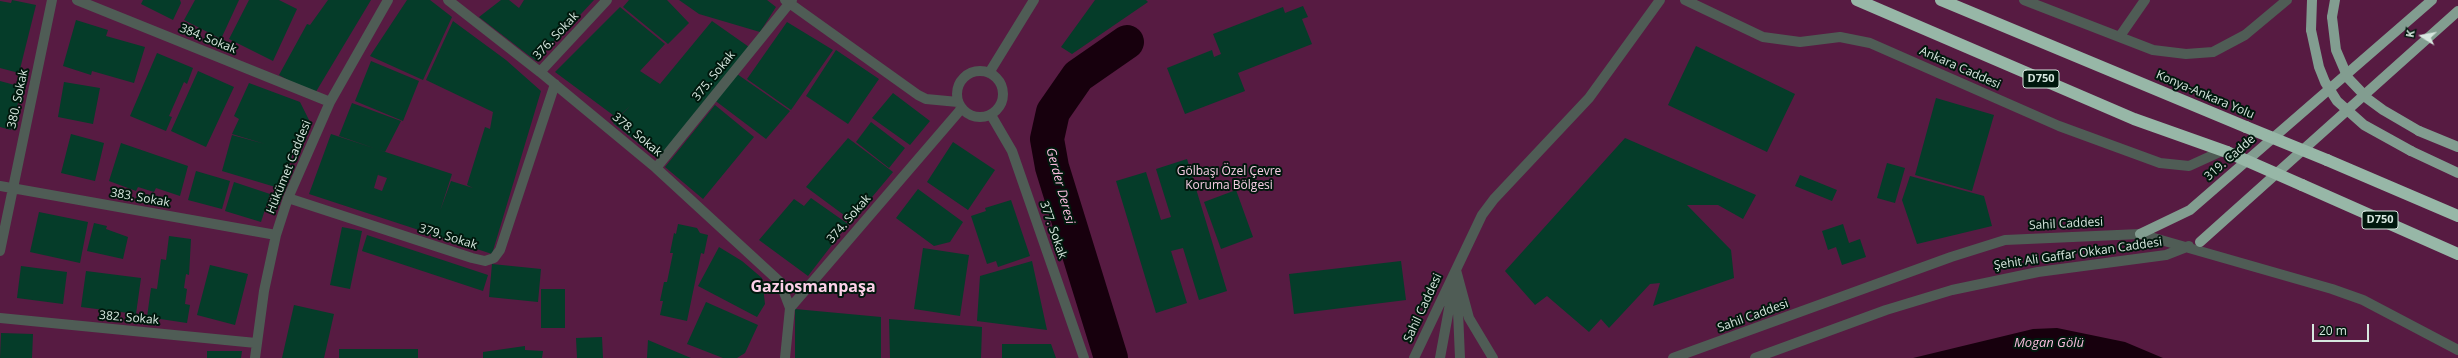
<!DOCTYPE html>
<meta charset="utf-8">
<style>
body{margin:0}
#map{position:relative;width:2458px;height:358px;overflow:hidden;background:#042116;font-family:"Open Sans",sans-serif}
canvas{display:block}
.north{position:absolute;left:2402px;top:16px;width:40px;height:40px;-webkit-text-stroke:3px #00180d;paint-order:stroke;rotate:281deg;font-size:11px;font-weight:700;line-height:16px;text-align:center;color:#d7e7df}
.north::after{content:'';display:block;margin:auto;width:14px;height:18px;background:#d7e7df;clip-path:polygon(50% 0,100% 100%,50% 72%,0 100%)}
.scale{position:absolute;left:2312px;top:324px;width:57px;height:18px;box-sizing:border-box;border:2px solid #d7e7df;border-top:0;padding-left:5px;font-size:12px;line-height:14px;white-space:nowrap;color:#d7e7df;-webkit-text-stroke:3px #00180d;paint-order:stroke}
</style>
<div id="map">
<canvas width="2458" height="358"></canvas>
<div class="north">K</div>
<div class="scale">20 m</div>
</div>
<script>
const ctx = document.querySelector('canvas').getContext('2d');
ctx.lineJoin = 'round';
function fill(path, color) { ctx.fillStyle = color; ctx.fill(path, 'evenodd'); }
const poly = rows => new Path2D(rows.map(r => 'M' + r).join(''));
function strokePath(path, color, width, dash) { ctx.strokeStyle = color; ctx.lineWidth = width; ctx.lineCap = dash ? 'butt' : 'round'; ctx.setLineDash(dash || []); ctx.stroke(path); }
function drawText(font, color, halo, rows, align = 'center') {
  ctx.font = font + ' "Open Sans",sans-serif'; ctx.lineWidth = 4; ctx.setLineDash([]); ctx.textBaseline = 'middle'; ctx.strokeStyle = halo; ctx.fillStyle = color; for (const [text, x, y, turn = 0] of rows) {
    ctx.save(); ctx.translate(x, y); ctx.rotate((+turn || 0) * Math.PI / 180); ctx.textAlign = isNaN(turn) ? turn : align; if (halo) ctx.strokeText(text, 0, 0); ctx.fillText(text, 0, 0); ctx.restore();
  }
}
fill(poly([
 [0,0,2458,0,2458,358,0,358]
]), '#571b42');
fill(poly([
 [2057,328,2125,342,2163,358,1913,358,2033,329]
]), '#17000d');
strokePath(poly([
 [1111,358,1052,167,1047,139,1053,112,1078,76,1127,42]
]), '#17000d', 34);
fill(poly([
 [12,0,36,5,19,73,0,68,0,1,11,3],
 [143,0,180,0,181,3,173,20,141,4],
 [195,0,239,0,221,39,184,20],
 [249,0,279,0,297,9,273,61,229,39],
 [328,0,371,0,314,95,279,75,307,24,310,25],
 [407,0,430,0,452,17,423,80,370,56],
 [501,0,509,0,519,8,524,0,594,0,568,28,564,25,567,28,536,61,479,17],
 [629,0,667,0,689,23,668,44,623,7],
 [679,0,767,0,776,7,760,32,699,14],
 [1095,0,1146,0,1148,2,1072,54,1061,47],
 [1303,6,1308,17,1302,19,1312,44,1238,73,1245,91,1185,114,1167,68,1212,50,1214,57,1221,54,1213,34,1283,7,1285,13],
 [620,7,665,44,640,71,660,84,712,21,749,47,658,159,613,123,630,106,617,118,555,72],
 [76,20,108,30,106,36,145,47,134,83,92,71,91,75,63,66],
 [453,21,506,60,541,91,492,254,309,194,331,134,452,174,440,211,451,181,473,188,467,185,485,127,490,129,493,112,426,80],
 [379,171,378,175,387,178,382,191,374,188],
 [787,22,833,50,791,110,747,79],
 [1696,46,1795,94,1767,152,1668,105],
 [836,50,879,79,848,124,806,96],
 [157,53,193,68,187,84,184,82,169,116,172,117,166,131,130,116],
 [371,61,419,81,403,121,355,101],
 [198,71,234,87,206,147,171,131],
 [737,74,790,111,766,139,713,99],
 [0,81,22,87,11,130,0,127],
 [64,82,100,88,93,124,58,117],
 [249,83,300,102,309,120,293,152,282,189,222,171,232,135,265,144,232,134,239,119,234,116],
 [893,93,930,121,910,145,872,118],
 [1936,98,1994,115,1972,191,1915,175],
 [352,103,401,121,385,152,339,136],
 [715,105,754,137,703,199,665,167],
 [871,122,905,148,889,168,856,142],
 [71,134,104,143,95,181,61,173],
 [848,138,893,172,852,221,806,187],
 [1625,138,1756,195,1743,219,1718,205,1687,205,1731,250,1734,278,1653,306,1660,283,1650,284,1609,328,1601,319,1589,332,1547,296,1535,305,1505,271],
 [953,142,995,170,968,210,927,182],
 [121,143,188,166,180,196,156,188,154,192,138,187,136,191,109,181],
 [1187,159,1227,291,1199,300,1183,248,1171,251,1187,303,1156,313,1116,181,1146,172,1161,220,1171,217,1156,169],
 [1887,163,1905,168,1895,203,1877,198],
 [196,171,230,181,222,209,188,200],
 [1800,175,1837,190,1832,201,1795,186],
 [1910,176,1984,196,1992,226,1917,244,1902,200],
 [234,182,270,194,261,222,225,211],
 [918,189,963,222,950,242,934,246,896,218],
 [1236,190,1253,237,1221,249,1204,202],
 [811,198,848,224,808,276,759,240,794,199,804,206],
 [1011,200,1030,256,998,267,996,261,987,264,971,216,986,211,985,208],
 [39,212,88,222,80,263,30,252],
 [94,223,107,226,106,229,128,237,123,259,87,251],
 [678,224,697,228,700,233,708,235,704,254,701,253,687,321,660,315,663,301,660,301,664,282,667,282,673,253,670,253,674,233,676,234],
 [1843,224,1849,243,1860,239,1866,257,1842,265,1836,247,1828,250,1822,231],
 [342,227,362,231,350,289,330,285],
 [367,235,488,275,483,291,362,251],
 [169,236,191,239,189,275,186,274,184,288,187,289,185,304,190,305,187,323,147,317,151,288,157,289,161,259,166,260],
 [719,247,742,261,762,278,765,304,757,317,698,286],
 [923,248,969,255,960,316,914,309],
 [1032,261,1047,330,977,321,980,276],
 [1401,261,1406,300,1294,314,1289,274],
 [492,264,541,269,538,302,489,297],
 [210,265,248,274,235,325,197,315],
 [21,266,67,272,63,304,17,298],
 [86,271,141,278,136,314,81,307],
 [541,289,565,289,565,328,541,328],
 [706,302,758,325,745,353,737,358,723,358,687,344],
 [294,305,334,314,324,358,282,358],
 [795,309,881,317,881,358,795,358],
 [889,319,982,327,981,358,890,358],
 [1,333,33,334,32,358,0,358],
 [602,337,603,358,577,358,576,338],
 [648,340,691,358,647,358],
 [1002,344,1051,344,1056,358,1002,358],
 [525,346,525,350,543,351,542,358,483,358,483,352],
 [339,349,418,349,418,358,339,358],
 [207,351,242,351,241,358,207,358]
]), '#053c29');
strokePath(poly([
 [77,0,330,102],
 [448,0,540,72,656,168,780,282,790,308],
 [785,0,918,95,926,99,958,102],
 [1685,0,1763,37,1800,42,1840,37,1870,43,2059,126,2160,163,2189,166,2222,151],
 [2024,0,2153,50,2186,54,2213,52,2245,35,2287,0],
 [2120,36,2145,0],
 '957 94a23 23 0 1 1 46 0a23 23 0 1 1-46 0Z',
 [540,72,607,0],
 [989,73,1034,0],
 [991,115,1012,151,1084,358],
 [656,168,792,0],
 [0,186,276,235],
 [288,198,472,258,485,261,494,258,500,250,555,84],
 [0,251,52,0],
 [1456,270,1469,318,1493,358],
 [1457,288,1460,358],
 [0,318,256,343],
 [255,358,264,291,276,235,288,198,330,102,388,0],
 [785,358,790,308,962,108],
 [1414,358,1482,215,1494,199,1589,98,1660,0],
 [1440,358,1453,287],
 [1673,358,1951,257,2005,240,2140,234,2332,289,2363,300,2458,350],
 [1755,358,1886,310,1952,290,2038,272,2166,255,2189,246]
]), '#4f5c55', 10);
strokePath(poly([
 [2332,17,2335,0],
 [2311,30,2312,0],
 [2419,131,2458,147],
 [2411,151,2458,173],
 [2140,234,2190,210,2432,0],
 [2200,242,2458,11]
]), '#829d90', 10);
strokePath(poly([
 [1857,0,2134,119,2227,152],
 [1941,0,2246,127],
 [2327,160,2458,216],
 [2302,185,2458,254]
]), '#97b7a7', 12);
strokePath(poly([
 [2332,17,2336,50,2348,78,2368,99,2383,110,2419,131],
 [2311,30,2319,67,2325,82,2337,101,2364,125,2411,151]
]), '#829d90', 10);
strokePath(poly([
 [2246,127,2327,160],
 [2227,152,2302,185]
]), '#97b7a7', 12);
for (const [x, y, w] of [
 [2041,79,36],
 [2380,220,36]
]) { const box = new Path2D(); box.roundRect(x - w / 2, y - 9, w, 18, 3); ctx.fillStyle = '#00180d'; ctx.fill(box); strokePath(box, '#d7e7df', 1); }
drawText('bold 11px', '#d7e7df', null, [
 ["D750",2041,79],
 ["D750",2380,220]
]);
drawText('12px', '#d7e7df', '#00180d', [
 ["376. Sokak",556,36,-47],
 ["384. Sokak",208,39,22],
 ["Ankara Caddesi",1960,68,24],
 ["375. Sokak",714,76,-51],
 ["Konya-Ankara Yolu",2205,95,23],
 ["380. Sokak",18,99,-78],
 ["378. Sokak",637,135,40],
 ["319. Cadde",2230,158,-41],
 ["Hükümet Caddesi",289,167,-68],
 ["383. Sokak",140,198,10],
 ["374. Sokak",849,219,-49],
 ["Sahil Caddesi",2066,224,-3],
 ["377. Sokak",1053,230,71],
 ["379. Sokak",448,237,17],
 ["Şehit Ali Gaffar Okkan Caddesi",2078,254,-8],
 ["Sahil Caddesi",1423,308,-65],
 ["Sahil Caddesi",1753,316,-20],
 ["382. Sokak",129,318,5]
]);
drawText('12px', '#f7cde4', '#00180d', [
 ["Gölbaşı Özel Çevre",1229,172],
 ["Koruma Bölgesi",1229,186]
]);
drawText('italic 13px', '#f9bcde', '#00180d', [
 ["Gerder Deresi",1060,186,75],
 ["Mogan Gölü",2049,343]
]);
drawText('bold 16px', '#fdd0e8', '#00180d', [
 ["Gaziosmanpaşa",813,287]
]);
</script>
